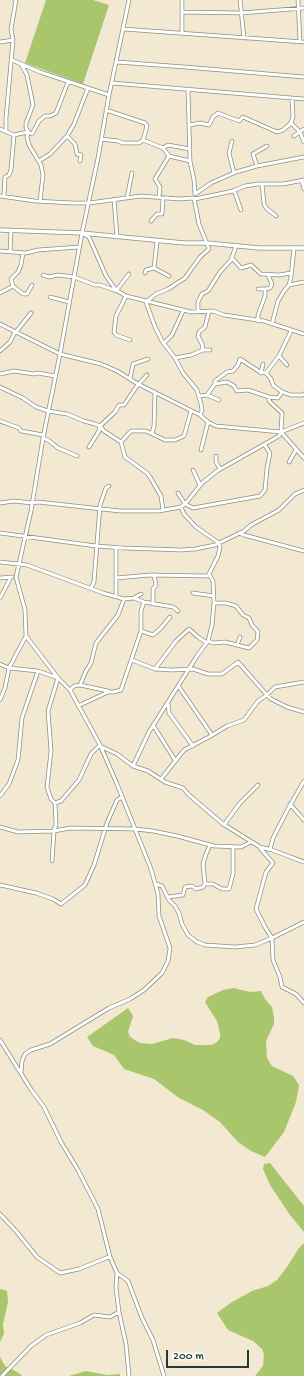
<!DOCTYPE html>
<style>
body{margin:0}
#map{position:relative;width:304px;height:1376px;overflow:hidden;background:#f3e8d1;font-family:"Gochi Hand",sans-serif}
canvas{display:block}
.scale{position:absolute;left:166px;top:1350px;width:83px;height:18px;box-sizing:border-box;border:2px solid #1f3d34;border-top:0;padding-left:5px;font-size:12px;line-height:14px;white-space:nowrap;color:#1f3d34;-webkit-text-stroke:3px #fff;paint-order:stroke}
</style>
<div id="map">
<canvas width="304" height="1376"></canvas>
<div class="scale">200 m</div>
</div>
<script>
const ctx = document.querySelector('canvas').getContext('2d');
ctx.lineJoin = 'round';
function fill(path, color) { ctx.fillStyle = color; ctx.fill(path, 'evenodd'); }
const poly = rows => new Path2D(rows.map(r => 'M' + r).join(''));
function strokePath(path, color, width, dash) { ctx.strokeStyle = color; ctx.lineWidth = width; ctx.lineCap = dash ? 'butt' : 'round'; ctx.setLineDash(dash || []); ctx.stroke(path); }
fill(poly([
 [46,0,93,0,109,5,83,84,25,63],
 [234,988,250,992,261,991,265,999,272,1007,274,1018,274,1024,266,1041,267,1058,272,1066,293,1076,299,1085,296,1102,284,1132,265,1157,251,1151,238,1142,220,1122,203,1110,179,1098,154,1079,124,1069,114,1055,93,1046,87,1037,128,1008,133,1016,128,1032,130,1037,140,1043,152,1044,173,1038,184,1040,195,1045,211,1045,216,1043,220,1038,220,1033,217,1021,205,1002,208,997,223,990],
 [270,1163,304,1206,304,1232,290,1215,270,1185,263,1169,264,1164],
 [304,1243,304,1376,255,1376,263,1366,264,1354,262,1349,253,1341,228,1330,217,1313,232,1302,252,1291,268,1286,277,1280,287,1267,299,1248],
 [0,1289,7,1291,8,1302,3,1324,4,1334,0,1342],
 [0,1357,5,1366,19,1373,22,1376,0,1376],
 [86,1371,107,1375,120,1374,120,1376,69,1376]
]), '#aac66c');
const minor = poly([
 [182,0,182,33],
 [240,0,244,38],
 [298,0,300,42],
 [182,12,241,13,304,8],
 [123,29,304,42],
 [0,42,13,40],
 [12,60,40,72,109,95],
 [117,62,185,67,304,77],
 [21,64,27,75,33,105,26,123,26,128,28,132,27,137,29,145,41,165,43,175,40,201],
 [112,83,304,99],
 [188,90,190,161,194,180,195,194],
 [292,98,293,117,291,123,300,132,304,142],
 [106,110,145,123,147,126,143,140,163,148,169,156],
 [189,125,200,123,209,125,213,117,218,113,239,121,243,117,277,132,283,130,291,123],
 [0,129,14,135,11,170,9,175,5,177,4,196],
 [6,132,6,118,13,40,11,29,16,0],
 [14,135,28,132,32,134,39,121,45,116,50,116,56,113,68,82],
 [67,136,75,144,77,154,81,155,80,161],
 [294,136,304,129],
 [101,139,118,141,123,143,139,143,143,140],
 [232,141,229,153,234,173],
 [163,148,168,145,190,149],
 [39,161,50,154,67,136,74,124,88,88],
 [257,166,253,154,267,146],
 [302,181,304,189],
 [262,184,264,204,266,208,276,216],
 [234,190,241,210],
 [195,194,211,183,236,172,257,166,304,157],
 [0,196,35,201,73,203,89,203,141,196,179,199,194,198,199,224,209,249,200,257,185,278,168,289,156,294,146,302],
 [159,197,160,187,155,179,169,156,190,161],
 [127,198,132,173],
 [114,199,117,237],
 [195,199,233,191,245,186,258,184,283,184,304,180],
 [151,221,157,214,162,214,163,198],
 [83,234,89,237,106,276,116,290,126,296,191,312,213,311,224,315,264,321,304,334],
 [157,241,154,268,169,276],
 [0,251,26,253,38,250,79,247],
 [10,252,11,230],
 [232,258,241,268,251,265,261,274,279,275,291,273],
 [145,273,146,270,154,268],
 [43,275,49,277,58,275,74,277,95,285,100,285,114,290],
 [289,285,291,277,294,248],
 [13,286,23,294,27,294,32,285],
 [258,289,265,289,270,288,272,284,268,275],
 [116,291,129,274],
 [0,293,13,286,11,279,18,272,21,265,23,253],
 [126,296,116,316,114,332,116,335,130,340],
 [50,297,69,302],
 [146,302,155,327,162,341,175,358,183,373,197,390,201,404,202,410,200,415],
 [201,312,198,310,198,302,202,294,208,291,220,272,231,260,236,246],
 [258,321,258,315,265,296,265,289],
 [0,324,60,354,101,364,117,371,138,384,200,415,208,422,216,426,281,432],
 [272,324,278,301,284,291,289,285,304,282],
 [291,331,279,356,266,373,271,379,273,385,282,392,291,395,303,395,304,394],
 [16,332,31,313],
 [164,343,172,335,183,311],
 [203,350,210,350],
 [0,351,10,342,15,332],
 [279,356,287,365],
 [175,358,191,355,203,350,202,344,198,336,199,332,205,327,209,311],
 [261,373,263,364],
 [0,374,14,371,34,374,38,373,55,376],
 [130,379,133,364,148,359],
 [215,384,227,382,234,386,237,391,248,390,269,397,278,398,282,392],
 [0,387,23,398,36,407,48,411,67,414,84,421,95,424,100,426,104,431,121,442],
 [207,395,219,400],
 [199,396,207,395,215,384,215,381,227,372,233,371,238,365,240,359,260,372,266,373],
 [269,397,269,401,282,413,281,432,304,458],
 [0,421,19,428,21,431,43,435],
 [152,433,154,426,155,392],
 [43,438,48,440,58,448,77,456],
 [89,447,99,431,100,426,115,412,119,405,124,405,137,386,147,375],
 [201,450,208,422],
 [216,456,216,462,220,469],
 [289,462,296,450],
 [193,470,200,485],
 [178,493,185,504,193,508,260,496,265,490,267,468,270,453,264,444],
 [0,503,14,501,32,503,38,502,120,511,159,511,181,507,186,503,202,483,217,471,279,436,281,432,304,423],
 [163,510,161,496,150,477,147,473,125,457,121,442,131,431,146,431,165,440,175,440,184,436,191,411],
 [0,533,96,546,124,548,181,550,195,549,215,545,244,531,251,525,279,510,295,494,304,490],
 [239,533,244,535,304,551],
 [116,547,116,596],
 [0,562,27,565,103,593,124,599,134,598,141,594],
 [0,578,12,577],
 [116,578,150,575,208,576,218,556,220,547,219,543,196,527,184,514,181,507],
 [91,588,94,582,100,505,106,488,109,486],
 [193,593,214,596],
 [0,598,11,577],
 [134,598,144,602,173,607,178,611],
 [153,604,153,589,156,585,154,575],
 [141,631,153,635,161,628,170,617],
 [208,641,213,643,225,642,249,648,257,640,258,632,252,625,249,618,243,615,236,606,226,603,214,603],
 [237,645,240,637],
 [132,660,155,669,172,670,193,669,208,674,222,674,238,662,267,695,275,687,304,682],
 [0,664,9,668,38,671,58,678,48,711,51,751,47,787,51,799,55,803,56,824,54,831,52,861],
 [155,669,176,641,189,629,198,637,207,643],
 [80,685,86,671,91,663,96,643,118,615,124,599],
 [179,687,212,735],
 [70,690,74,686,80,685,108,691],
 [0,700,5,688,9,668,26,636],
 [168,704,169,713,193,746],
 [78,706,108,692,113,692,121,690,141,631,141,611,144,602],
 [153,725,175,760],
 [100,746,117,754,133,766,148,771,165,782,183,788,189,795,223,824,260,847,272,850,304,862],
 [133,766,149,732,197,656,208,641,212,625,214,603,213,581,209,574],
 [161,779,184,750,209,737,227,726,244,720,258,701,267,695,271,699,287,707,304,712],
 [0,796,9,784,18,760,22,718,38,671],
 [55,803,61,801,79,780,91,754,100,745],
 [290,804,304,820],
 [224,825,240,803,258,785],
 [0,827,18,832,54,831,70,828,135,829,153,831,177,836,214,846,241,847,251,842],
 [260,848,273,863,266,872,256,909,265,927,272,938],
 [270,849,273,838,288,809,304,781],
 [156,884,162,886,169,900,175,906,179,913,182,924,188,935,197,942,205,945,235,947,255,945,272,938,304,922],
 [205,884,203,864,206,854,210,845],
 [0,885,36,893,53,899,61,904,85,885,94,865,107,823,117,800,122,797],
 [168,897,183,895,185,887,192,886,196,889,203,887,205,884,213,884,222,889,229,889,233,874,233,847],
 [272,938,273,960,280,977,282,987,296,994,304,1003],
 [0,1040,32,1091,44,1107,61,1142,78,1170,98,1209,110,1257,117,1273,116,1288,119,1312,126,1344,129,1376],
 [21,1073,22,1061,25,1054,31,1050,50,1044,109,1008,130,999,144,990,162,973,168,961,170,948,159,916,158,894,151,869,117,784,100,745,70,690,58,678,26,636,25,610,16,577,31,511,43,438,60,354,82,233,98,158,109,95,129,0],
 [0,1214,16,1231,37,1257,60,1273,79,1269,106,1258,110,1257],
 [117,1273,128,1281,142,1318,153,1340,164,1376],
 [2,1376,31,1346,46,1335,80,1323,94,1315,110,1317,119,1312]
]);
const tertiary = poly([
 [0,230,82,233,184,243,207,243,259,248,304,248]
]);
strokePath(minor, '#899282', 4.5);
strokePath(tertiary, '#899282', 5);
strokePath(minor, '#fff', 3);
strokePath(tertiary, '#fff', 3.5);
</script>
